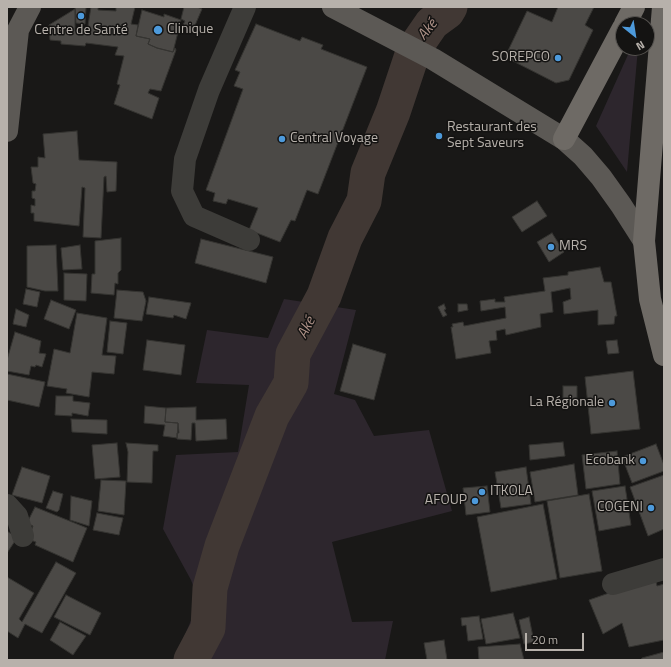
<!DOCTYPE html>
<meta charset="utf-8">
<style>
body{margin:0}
#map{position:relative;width:671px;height:667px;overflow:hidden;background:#191817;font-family:"Titillium Web",sans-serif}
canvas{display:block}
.frame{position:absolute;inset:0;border:8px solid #b7b1ab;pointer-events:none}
.north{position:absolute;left:615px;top:16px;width:40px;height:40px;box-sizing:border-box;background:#141312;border:1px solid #55524f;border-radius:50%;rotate:150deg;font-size:11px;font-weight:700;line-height:16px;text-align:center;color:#b7b1ab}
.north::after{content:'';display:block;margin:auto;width:14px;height:18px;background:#4d9adb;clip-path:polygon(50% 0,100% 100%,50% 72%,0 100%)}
.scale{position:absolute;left:525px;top:633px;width:59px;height:18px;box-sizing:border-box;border:2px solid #b7b1ab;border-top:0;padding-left:5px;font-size:12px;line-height:14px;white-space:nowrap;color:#b7b1ab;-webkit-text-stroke:3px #141312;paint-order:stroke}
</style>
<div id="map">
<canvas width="671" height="667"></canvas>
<div class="frame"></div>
<div class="north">N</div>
<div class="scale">20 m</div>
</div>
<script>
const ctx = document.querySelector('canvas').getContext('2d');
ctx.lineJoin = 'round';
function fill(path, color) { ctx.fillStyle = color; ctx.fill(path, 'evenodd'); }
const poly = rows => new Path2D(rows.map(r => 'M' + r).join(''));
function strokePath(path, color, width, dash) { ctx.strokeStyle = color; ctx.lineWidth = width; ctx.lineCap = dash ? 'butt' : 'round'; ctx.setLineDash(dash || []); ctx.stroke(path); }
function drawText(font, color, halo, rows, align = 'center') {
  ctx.font = font + ' "Titillium Web",sans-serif'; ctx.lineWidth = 3; ctx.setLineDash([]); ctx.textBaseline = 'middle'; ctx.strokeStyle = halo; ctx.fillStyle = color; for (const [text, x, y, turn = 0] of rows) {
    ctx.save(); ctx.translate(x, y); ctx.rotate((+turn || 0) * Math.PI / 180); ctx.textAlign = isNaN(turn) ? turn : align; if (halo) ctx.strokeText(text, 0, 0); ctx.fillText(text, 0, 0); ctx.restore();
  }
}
fill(poly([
 [631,48,638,48,627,172,596,126],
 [284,299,356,310,334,394,355,400,374,436,429,430,452,511,332,542,352,622,393,621,385,660,173,660,177,653,199,602,191,580,163,529,176,455,238,452,249,385,196,383,207,330,268,338]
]), '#2d262d');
strokePath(poly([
 [191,660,208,628,210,588,222,546,272,416,291,383,293,354,324,296,345,238,364,201,368,173,393,112,414,49,432,23,447,12,450,7]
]), '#413834', 35);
const building = poly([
 [75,7,86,7,85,24,76,23,75,7],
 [91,7,98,7,98,10,116,11,116,7,135,7,131,24,138,25,136,36,150,39,148,44,157,48,173,52,175,48,176,50,161,91,150,89,148,93,159,98,152,119,114,104,120,85,117,84,124,56,115,55,118,47,86,43,85,46,61,44,61,41,50,40,49,25,75,9,75,31,87,32,91,7],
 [184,7,197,7,202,9,193,30,183,25,185,21,181,19,184,7],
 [558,7,594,7,585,25,593,30,569,80,556,83,505,57,527,11,552,22,558,7],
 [142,10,164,17,164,14,181,20,173,52,157,48,148,44,150,39,136,36,142,10],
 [256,24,300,41,302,37,323,45,321,49,367,67,318,194,307,190,295,221,291,220,280,242,249,230,258,208,228,199,226,204,213,201,215,193,206,190,243,89,234,86,240,72,235,70,256,24],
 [77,131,79,160,117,162,116,191,107,192,106,176,104,177,101,238,83,237,85,188,82,187,79,226,34,221,34,213,31,213,31,205,35,206,35,199,32,198,32,191,35,191,36,184,33,183,31,167,38,167,38,157,45,158,43,134,77,131],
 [537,201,547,216,522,232,512,217,537,201],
 [552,233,564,252,549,262,537,242,552,233],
 [121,238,121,270,118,273,118,284,115,283,114,295,91,293,92,274,95,274,95,241,121,238],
 [201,239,273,257,266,283,195,263,201,239],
 [56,245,58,291,45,291,27,287,27,246,56,245],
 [80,245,82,269,63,270,61,248,80,245],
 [600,267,604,282,611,282,617,316,615,316,614,324,598,325,598,310,564,314,563,302,571,299,570,288,551,292,553,312,540,314,541,327,506,335,505,329,496,331,497,340,489,341,491,353,456,359,451,327,453,327,452,324,463,322,464,326,506,318,505,307,481,311,480,301,495,299,495,302,505,302,504,297,545,291,543,278,568,275,568,272,600,267],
 [64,273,87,274,86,301,64,300,64,273],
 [26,289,40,292,37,307,23,304,26,289],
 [117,290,143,292,146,301,142,321,114,318,117,290],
 [149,297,191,303,186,319,174,315,173,318,146,314,149,297],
 [51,300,76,310,69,329,44,319,51,300],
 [444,304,446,309,444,310,447,315,443,317,438,307,444,304],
 [458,304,467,304,468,310,458,312,458,304],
 [16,309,29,315,26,327,13,324,16,309],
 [77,313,107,318,102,355,116,356,114,374,92,372,89,397,66,393,67,389,47,386,54,349,70,353,77,313],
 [110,321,127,323,123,354,107,352,110,321],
 [15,332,41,341,39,353,46,354,42,367,36,365,35,367,31,366,29,375,7,371,7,360,15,332],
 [147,340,185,345,181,375,143,370,147,340],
 [617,340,619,353,608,354,606,341,617,340],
 [353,344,386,354,374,400,340,391,353,344],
 [633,371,640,429,591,434,585,377,633,371],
 [7,374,45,382,39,407,7,400,7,374],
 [563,386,577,386,577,403,563,403,563,386],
 [56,396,73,396,73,401,90,403,88,416,72,413,72,416,55,415,56,396],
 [145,406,166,408,165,422,178,423,179,433,177,433,177,438,163,436,165,425,144,423,145,406],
 [196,407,196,420,226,419,227,439,196,441,195,423,192,423,191,440,177,439,178,423,165,422,166,408,196,407],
 [71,419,107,420,107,434,72,432,71,419],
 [563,442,565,456,530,460,529,445,563,442],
 [117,443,120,477,95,479,92,445,117,443],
 [126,443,158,445,158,451,153,451,152,483,127,482,128,452,126,443],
 [656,444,664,465,664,471,632,483,622,457,656,444],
 [617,451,620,484,586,489,582,455,617,451],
 [574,464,578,495,535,502,530,472,574,464],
 [22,467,50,476,42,503,12,495,22,467],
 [526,467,531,504,501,508,495,472,526,467],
 [664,475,664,529,648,536,630,487,664,475],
 [101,480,126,481,124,515,98,511,101,480],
 [487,486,490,512,466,515,463,488,487,486],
 [625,486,631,525,599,531,592,491,625,486],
 [53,491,63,494,59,510,57,512,46,508,53,491],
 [589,494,602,571,560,578,547,501,589,494],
 [71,496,92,501,89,526,70,520,71,496],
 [543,504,557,579,491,592,477,517,543,504],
 [35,507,87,528,73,562,35,545,36,542,28,539,33,526,27,523,35,507],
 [97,513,123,518,119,535,93,530,97,513],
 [7,531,17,538,7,553,7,531],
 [56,562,76,573,42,633,25,624,18,638,7,631,7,577,34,593,19,619,22,622,56,562],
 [655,577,657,586,664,584,664,640,629,647,622,623,603,634,589,600,655,577],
 [66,595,101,613,90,635,54,617,66,595],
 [513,613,520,638,486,644,481,619,513,613],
 [479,616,483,639,468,641,466,625,462,626,461,618,479,616],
 [529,617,534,642,524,644,519,620,529,617],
 [60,622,86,636,73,655,50,640,60,622],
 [444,640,447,660,427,660,424,643,444,640],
 [520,644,524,660,479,660,478,647,520,644],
 [664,652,664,660,640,660,642,658,664,652]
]);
fill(building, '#4b4946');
strokePath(building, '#353431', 1);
strokePath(poly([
 [245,7,209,90,185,159,182,191,194,216,249,240],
 [7,505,17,516,23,536],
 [613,584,664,569]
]), '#3d3c39', 22);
strokePath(poly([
 [333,7,433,59,564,139,583,156,601,177,621,205,644,241],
 [7,131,18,30,30,7]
]), '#5c5955', 22);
strokePath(poly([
 [663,7,644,241,650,299,664,355],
 [625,24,634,7],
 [564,139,623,28]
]), '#6e6a65', 22);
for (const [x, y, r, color] of [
 [81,16,4,"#4d9adb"],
 [158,30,5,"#4d9adb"],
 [558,58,4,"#4d9adb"],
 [439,136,4,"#4d9adb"],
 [282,139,4,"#4d9adb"],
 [551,247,4,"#4d9adb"],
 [612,403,4,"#4d9adb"],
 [643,461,4,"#4d9adb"],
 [482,492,4,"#4d9adb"],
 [475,501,4,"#4d9adb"],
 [651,508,4,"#4d9adb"]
]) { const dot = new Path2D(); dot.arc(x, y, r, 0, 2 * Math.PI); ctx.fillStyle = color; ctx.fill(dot); strokePath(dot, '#141312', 1.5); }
drawText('14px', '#b7b1ab', '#141312', [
 ["Clinique",167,30],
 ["Centre de Santé",81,31,"center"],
 ["SOREPCO",550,58,"right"],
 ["Restaurant des",447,128],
 ["Sept Saveurs",447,144],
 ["Central Voyage",290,139],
 ["MRS",559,247],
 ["La Régionale",604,403,"right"],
 ["Ecobank",635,461,"right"],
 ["ITKOLA",490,492],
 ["AFOUP",467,501,"right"],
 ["COGENI",643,508,"right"]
], 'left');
drawText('italic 15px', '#ad9187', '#141312', [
 ["Aké",428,30,-51],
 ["Aké",307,328,-62]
]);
</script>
